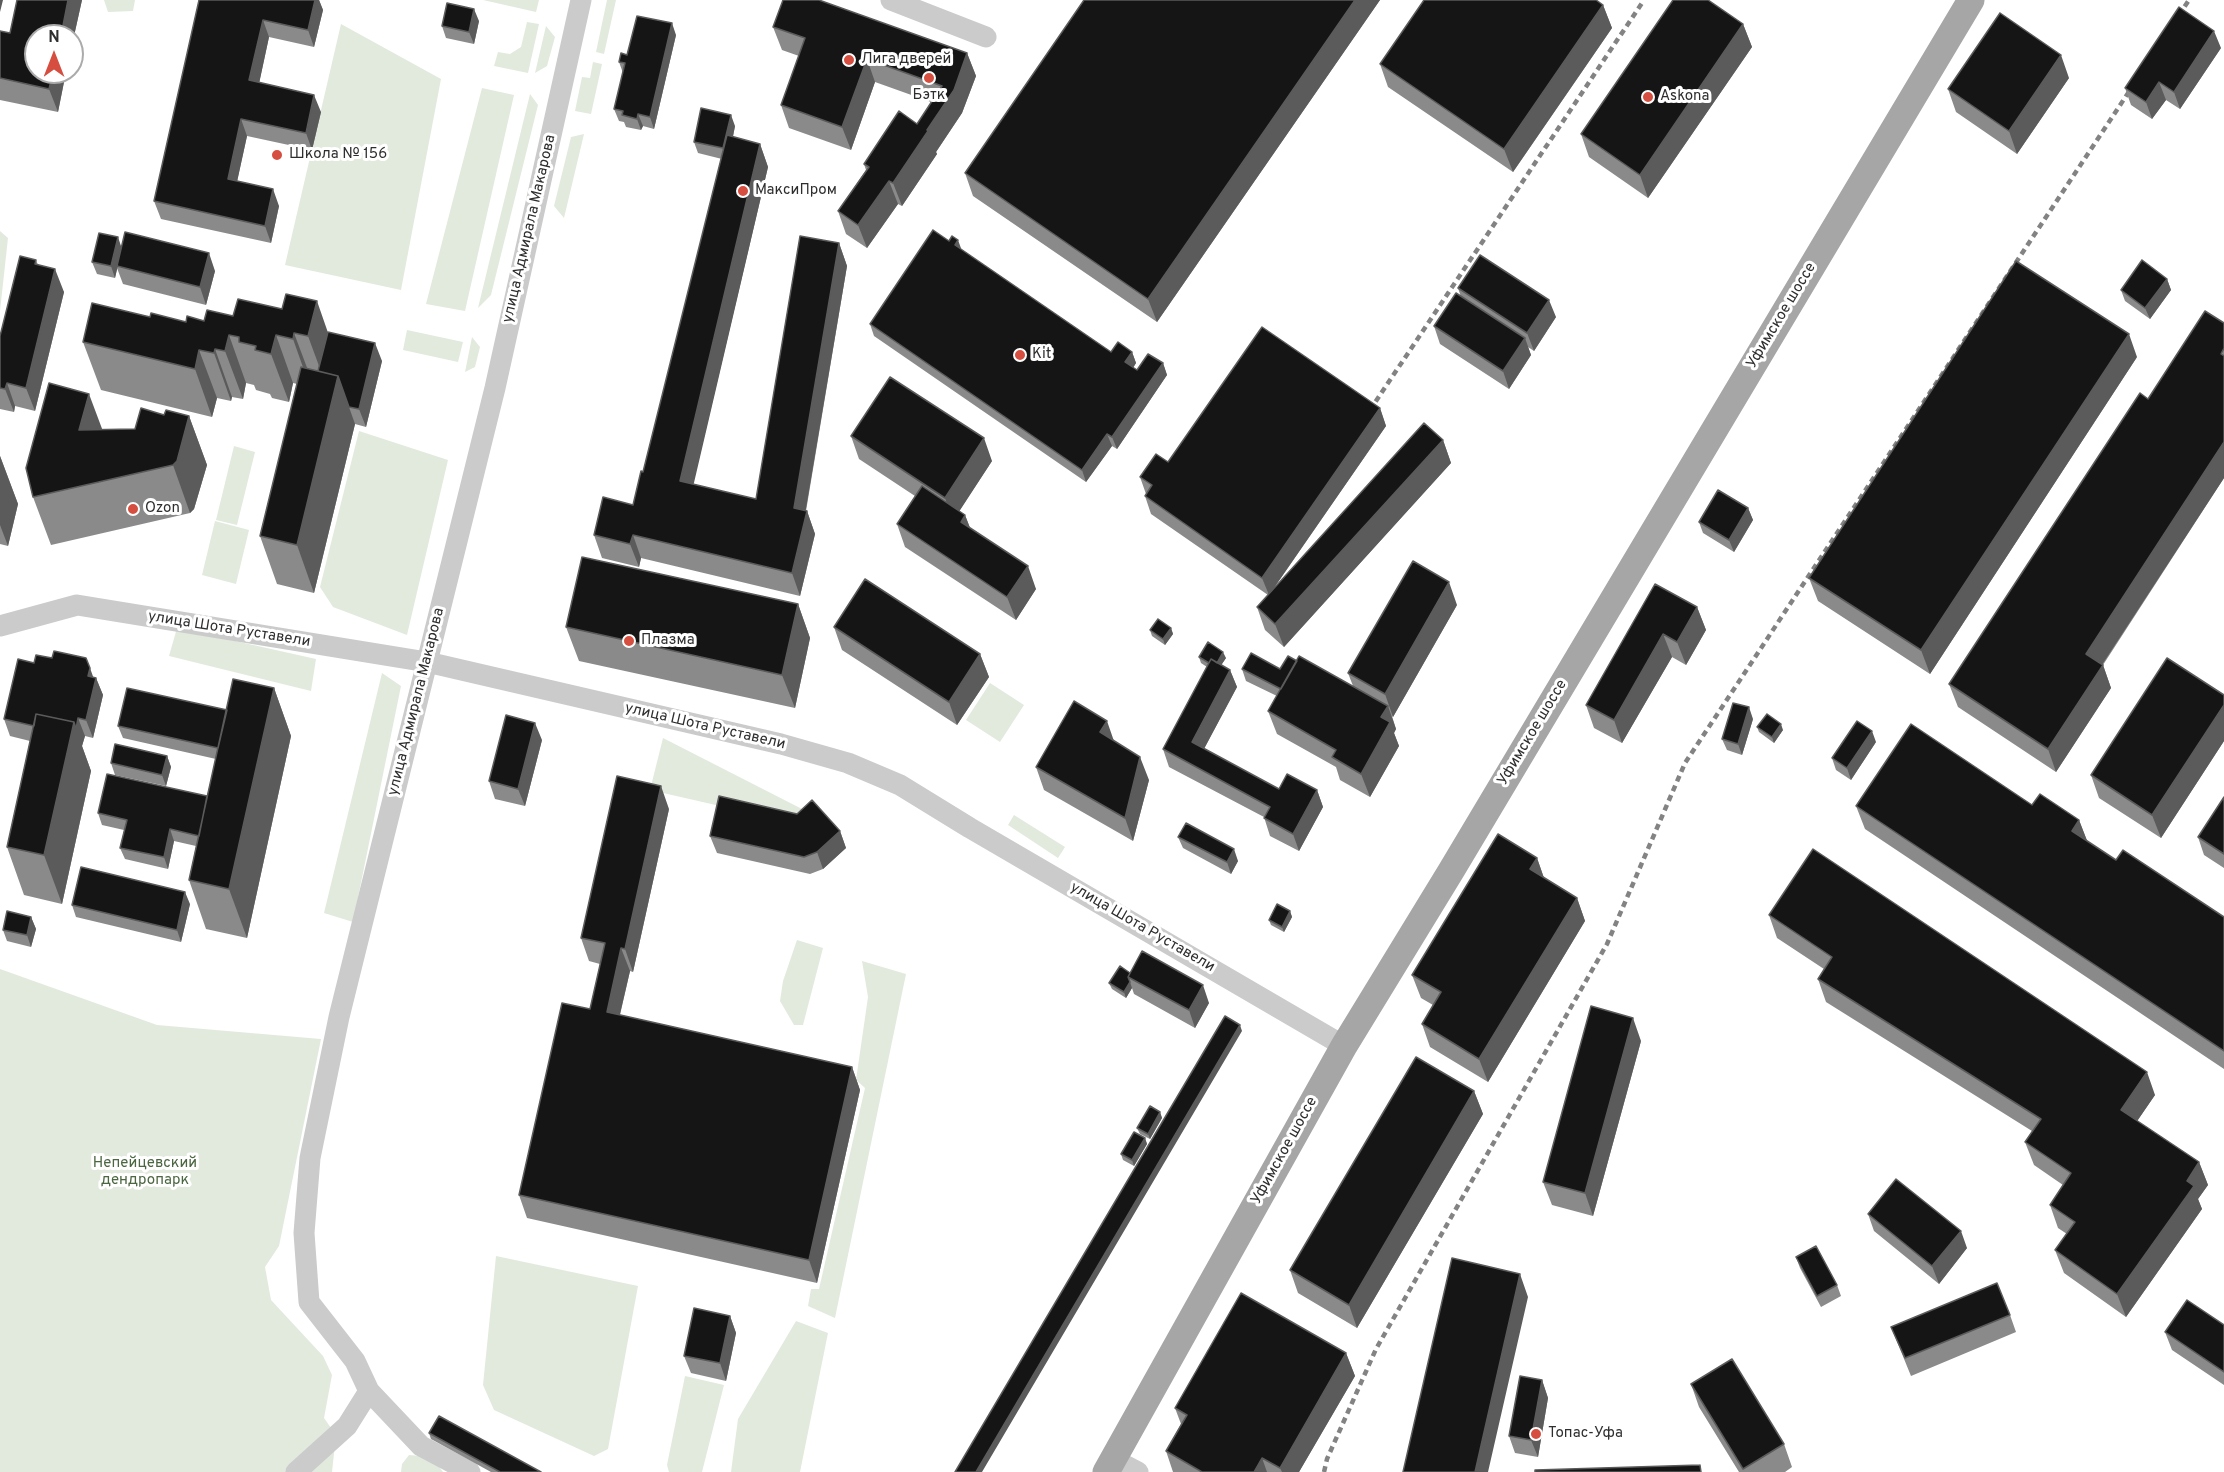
<!DOCTYPE html>
<meta charset="utf-8">
<style>
body{margin:0}
#map{position:relative;width:2224px;height:1472px;overflow:hidden;background:#fff;font-family:Overpass,sans-serif}
canvas{display:block}
.north{position:absolute;left:24px;top:24px;width:60px;height:60px;box-sizing:border-box;background:#fff;border:2px solid #ababab;border-radius:50%;rotate:0deg;font-size:16px;font-weight:700;line-height:24px;text-align:center;color:#2e2e2e}
.north::after{content:'';display:block;margin:auto;width:21px;height:27px;background:#d54e40;clip-path:polygon(50% 0,100% 100%,50% 72%,0 100%)}
</style>
<div id="map">
<canvas width="2224" height="1472"></canvas>
<div class="north">N</div>
</div>
<script>
const ctx = document.querySelector('canvas').getContext('2d');
ctx.lineJoin = 'round';
function fill(path, color) { ctx.fillStyle = color; ctx.fill(path, 'evenodd'); }
const poly = rows => new Path2D(rows.map(r => 'M' + r).join(''));
function strokePath(path, color, width, dash) { ctx.strokeStyle = color; ctx.lineWidth = width; ctx.lineCap = dash ? 'butt' : 'round'; ctx.setLineDash(dash || []); ctx.stroke(path); }
function drawText(font, color, halo, rows, align = 'center') {
  ctx.font = font + ' Overpass,sans-serif'; ctx.lineWidth = 6; ctx.setLineDash([]); ctx.textBaseline = 'middle'; ctx.strokeStyle = halo; ctx.fillStyle = color; for (const [text, x, y, turn = 0] of rows) {
    ctx.save(); ctx.translate(x, y); ctx.rotate((+turn || 0) * Math.PI / 180); ctx.textAlign = isNaN(turn) ? turn : align; if (halo) ctx.strokeText(text, 0, 0); ctx.fillText(text, 0, 0); ctx.restore();
  }
}
fill(poly([
 [104,0,135,0,133,11,108,12],
 [483,0,539,0,536,12],
 [607,0,616,0,604,54,596,52],
 [527,22,539,24,528,73,494,66,498,52,510,54,521,47],
 [341,24,441,79,401,290,285,265],
 [546,26,555,37,547,66,535,73],
 [593,62,602,64,591,114,575,111,582,77,590,78],
 [482,88,514,95,465,311,426,304],
 [530,94,538,105,491,295,478,308],
 [584,134,564,218,554,206,571,137],
 [0,231,8,238,0,311],
 [407,330,463,342,458,362,403,350],
 [472,337,480,347,475,367,465,372],
 [359,431,448,460,407,635,333,607,320,587],
 [234,446,255,452,237,525,216,520],
 [215,521,249,530,236,584,202,575],
 [177,628,316,659,311,691,169,656],
 [382,673,401,686,353,922,324,913],
 [990,683,1024,705,1000,742,966,720],
 [663,738,804,810,800,820,777,819,650,790],
 [1014,815,1065,847,1058,858,1008,825],
 [797,940,823,948,803,1025,794,1025,780,1001,783,981],
 [862,961,906,974,835,1318,808,1306,811,1289,819,1289,865,1088,856,1080,868,997],
 [0,969,157,1025,321,1039,279,1246,265,1267,271,1300,323,1356,332,1375,324,1418,336,1435,332,1472,0,1472],
 [496,1256,638,1286,608,1449,594,1456,494,1410,483,1385],
 [796,1321,828,1333,800,1472,731,1472,738,1419],
 [685,1376,724,1385,702,1472,669,1472,667,1465],
 [409,1455,432,1457,443,1472,401,1472,402,1464]
]), '#e2eadd');
strokePath(poly([
 [891,0,986,37],
 [0,626,77,605,427,662,781,744,848,763,900,785,970,828,1344,1046],
 [1113,1459,1138,1472],
 [296,1472,347,1426,369,1391],
 [470,1472,421,1446,369,1391,355,1361,309,1302,304,1233,310,1158,339,1017,495,388,581,0]
]), '#cbcbcb', 21);
strokePath(poly([
 [1106,1472,1344,1046,1451,871,1971,0]
]), '#a6a6a6', 27);
strokePath(poly([
 [2173,24,2189,0],
 [1364,419,1644,0],
 [1324,1472,1327,1459,1376,1349,1607,944,1685,763,2136,81]
]), '#838383', 4.5, [6, 4.5]);
fill(poly([
 [17,0,82,0,72,45,72,36,36,72,66,72,58,112,0,100,0,31,10,33],
 [199,0,319,0,323,10,314,47,269,37,259,83,321,112,312,150,247,136,237,181,279,206,271,243,161,219,154,201],
 [1084,0,1380,0,1157,322,973,196,965,173],
 [1603,5,1612,28,1513,172,1388,87,1380,64],
 [479,21,474,44,446,38,442,26],
 [1743,24,1752,47,1648,198,1589,157,1581,134],
 [773,27,967,53,976,76,962,113,936,152,937,154,902,206,898,204,867,248,846,234,838,211,866,170,864,164,917,124,931,102,875,82,851,150,789,128,781,105,799,56,782,50],
 [676,35,654,129,643,126,641,130,626,127,624,122,619,121,614,109,623,73,619,62,627,55],
 [2221,48,2180,109,2166,100,2152,119,2131,105,2125,88],
 [2069,78,2017,154,1956,112,1948,89],
 [735,126,733,137,760,144,768,167,693,484,756,499,839,243,847,266,806,511,807,511,815,534,800,596,641,558,639,567,602,558,594,535,633,505,643,472,722,159,698,153,694,142],
 [122,248,215,271,206,305,123,284,117,268,115,278,97,274,92,262],
 [962,250,1111,352,1132,352,1136,363,1133,368,1137,370,1163,363,1167,375,1117,449,1112,446,1086,482,874,336,870,324],
 [36,260,38,265,64,292,35,411,15,406,14,412,0,409,0,336],
 [2167,279,2171,290,2150,319,2125,301,2121,290],
 [1458,288,1556,317,1534,351,1528,347,1531,355,1509,389,1440,344,1434,326,1461,297],
 [233,316,328,332,382,361,366,427,355,424,314,593,277,584,260,536,297,384,293,383,289,402,272,398,270,394,256,390,254,385,246,383,243,399,232,397,231,401,217,398,212,417,101,390,83,342,150,317,186,322,204,321],
 [2224,323,2224,478,2103,665,2111,688,2056,772,1958,707,1949,684,2148,399],
 [2137,357,1930,674,1818,601,1809,578],
 [1380,408,1386,426,1274,588,1443,440,1451,463,1284,647,1265,630,1257,607,1268,595,1151,514,1145,496,1146,494,1140,477,1168,462],
 [164,415,189,416,207,465,194,509,190,513,51,545,33,497,102,429,135,429],
 [851,436,992,461,959,511,965,515,970,528,1036,589,1016,620,905,547,897,524,915,496,859,459],
 [0,456,18,504,8,546,0,544],
 [1748,508,1753,520,1734,552,1703,533,1699,522],
 [1655,584,1697,607,1706,630,1686,665,1672,657,1622,743,1594,728,1586,705],
 [798,604,810,638,795,708,579,661,566,627],
 [1457,605,1393,717,1392,716,1396,729,1394,733,1399,746,1370,797,1340,780,1336,767,1277,734,1268,711,1277,696,1246,681,1242,669,1280,669,1297,661,1353,686,1348,673],
 [834,627,980,654,989,677,957,725,842,650],
 [1171,628,1173,634,1165,645,1152,636,1150,630],
 [1199,657,1226,658,1221,665,1230,670,1237,687,1204,749,1279,789,1317,790,1323,807,1299,851,1270,836,1264,817,1169,767,1163,749,1207,667,1201,663],
 [94,677,96,678,103,695,93,738,85,736,82,746,91,771,62,904,24,895,7,847,30,741,10,736,4,719],
 [274,688,291,736,247,938,206,929,189,880,196,846,174,841,168,869,125,859,120,848,124,830,102,825,98,813,207,796,216,759,123,738,118,726,227,710],
 [2224,695,2224,741,2161,838,2099,798,2091,775],
 [1753,719,1742,755,1727,750,1722,739],
 [1757,727,1783,730,1774,743,1759,732],
 [542,740,525,806,495,799,489,781],
 [1876,742,1851,780,1836,770,1832,758],
 [167,756,171,767,166,786,115,775,111,763],
 [1036,767,1149,780,1133,841,1044,790],
 [2224,797,2224,868,2204,855,2198,837],
 [1856,806,2079,820,2087,841,2116,860,2224,917,2224,1069,1865,829],
 [669,809,633,972,630,971,620,1015,852,1067,860,1090,817,1283,527,1218,519,1195,590,1009,600,964,589,961,581,938],
 [840,831,846,848,823,869,810,874,717,853,710,836],
 [1178,837,1238,861,1231,874,1183,848],
 [1537,858,1544,878,1577,898,1585,921,1488,1082,1430,1047,1422,1024,1433,1005,1421,998,1412,975],
 [190,904,181,942,76,917,72,905],
 [1290,911,1292,917,1284,932,1271,925,1269,920],
 [1769,915,2155,1095,2137,1121,2199,1162,2208,1185,2198,1199,2202,1209,2126,1317,2064,1273,2055,1250,2067,1234,2058,1228,2050,1205,2063,1185,2034,1165,2025,1142,2032,1131,1826,1002,1818,979,1824,969,1777,938],
 [31,917,36,929,31,947,7,941,3,930],
 [1130,973,1209,1003,1195,1028,1134,994,1132,988,1126,998,1112,989,1109,983],
 [1641,1041,1593,1216,1552,1205,1543,1182],
 [1474,1091,1483,1114,1357,1328,1298,1293,1290,1270],
 [1160,1112,1162,1118,1150,1139,1140,1134,1137,1128],
 [1145,1138,1147,1144,1134,1166,1123,1160,1121,1154],
 [1868,1214,1967,1248,1939,1284,1874,1231],
 [1796,1257,1837,1285,1841,1296,1821,1307,1800,1268],
 [2010,1315,2016,1332,1911,1376,1891,1327],
 [730,1316,736,1333,726,1381,691,1373,684,1356],
 [2224,1325,2224,1385,2172,1350,2165,1332],
 [1346,1353,1355,1376,1299,1472,1173,1472,1166,1451,1181,1424,1175,1408],
 [1542,1380,1548,1398,1538,1457,1515,1453,1509,1436],
 [1691,1384,1784,1444,1792,1467,1785,1472,1739,1472,1699,1407],
 [429,1433,541,1472,491,1472,431,1439]
]), '#8a8a8a');
fill(poly([
 [0,0,3,0,0,12],
 [68,0,82,0,72,45,72,36,61,36],
 [315,0,319,0,323,10,314,47,308,30],
 [1355,0,1380,0,1157,322,1148,299],
 [1603,5,1612,28,1513,172,1504,149],
 [474,9,479,21,474,44,469,32],
 [263,20,269,37,256,98,249,80],
 [672,23,676,35,654,129,650,117],
 [1743,24,1752,47,1648,198,1640,175],
 [2214,31,2221,48,2180,109,2174,92],
 [967,53,976,76,962,113,936,152,937,154,902,206,893,183,927,130],
 [2061,55,2069,78,2017,154,2009,131],
 [867,59,875,82,851,150,842,127],
 [53,72,66,72,58,112,49,89],
 [2159,82,2166,100,2152,119,2146,102],
 [314,95,321,112,312,150,306,133],
 [638,114,643,126,641,130,637,119],
 [731,115,735,126,728,160,723,148],
 [241,119,247,136,234,196,228,179],
 [760,144,768,167,689,504,680,481],
 [889,181,898,204,867,248,858,225],
 [273,189,279,206,271,243,265,226],
 [118,237,122,249,115,278,111,266],
 [958,240,962,251,955,245],
 [839,243,847,266,803,526,807,511,815,534,800,596,792,573,794,508],
 [209,253,215,271,206,305,200,287],
 [55,269,64,292,35,411,26,388],
 [2167,279,2171,290,2150,319,2145,308],
 [1549,300,1556,317,1534,351,1527,333],
 [317,301,334,350,326,385,308,336],
 [294,333,312,381,310,387,293,339],
 [2129,334,2137,357,1930,674,1921,650],
 [229,335,246,383,243,399,225,351],
 [276,335,293,383,289,402,271,354],
 [1525,338,1531,355,1509,389,1503,371],
 [375,343,382,361,366,427,359,409],
 [215,349,232,397,231,401,214,353],
 [199,350,217,398,212,417,195,369],
 [1132,352,1136,363,1129,374,1125,362],
 [1163,363,1167,375,1117,449,1112,437],
 [338,376,355,424,314,593,297,545],
 [7,383,15,406,14,412,5,389],
 [89,394,107,442,79,430],
 [1380,408,1386,426,1269,595,1262,578],
 [189,416,207,465,194,509,190,513,173,465],
 [1107,434,1112,446,1086,482,1082,470],
 [984,438,992,461,953,521,945,498],
 [1443,440,1451,463,1284,647,1275,624],
 [2224,442,2224,478,2094,677,2086,654],
 [0,456,18,504,8,546,0,525],
 [1748,508,1753,520,1734,552,1729,540],
 [965,515,974,538,961,522],
 [633,535,641,558,639,567,630,544],
 [1028,566,1036,589,1016,620,1007,597],
 [1449,582,1457,605,1393,717,1385,694],
 [798,604,810,638,795,708,782,675],
 [1697,607,1706,630,1686,665,1677,642],
 [1171,628,1173,634,1165,645,1163,639],
 [1663,634,1672,657,1622,743,1614,720],
 [1223,652,1226,658,1216,673,1214,667],
 [980,654,989,677,957,725,949,702],
 [2103,665,2111,688,2056,772,2048,749],
 [90,668,95,682,96,678,103,695,93,738,86,720,88,676],
 [1230,670,1237,687,1198,760,1192,742],
 [274,688,291,736,247,938,229,889],
 [2224,705,2224,741,2161,838,2152,815],
 [1388,706,1396,729,1394,733,1399,746,1370,797,1361,774,1381,717],
 [1749,707,1753,719,1742,755,1738,744],
 [78,718,85,736,82,746,91,771,62,904,44,855,74,722],
 [1107,721,1115,744,1100,732],
 [535,723,542,740,525,806,518,789],
 [1781,724,1783,730,1774,743,1772,737],
 [1872,731,1876,742,1851,780,1847,768],
 [167,756,171,767,166,786,162,775],
 [1140,757,1149,780,1133,841,1125,818],
 [661,786,669,809,633,972,625,949],
 [1317,790,1323,807,1299,851,1293,834],
 [2079,820,2088,843,2072,831],
 [170,829,174,841,168,869,164,857],
 [840,831,846,848,823,869,817,852],
 [1234,849,1238,861,1231,874,1227,862],
 [1537,858,1545,881,1530,869],
 [185,892,190,904,181,942,177,930],
 [1577,898,1585,921,1488,1082,1479,1059],
 [1290,911,1292,917,1284,932,1282,927],
 [31,917,36,929,31,947,27,935],
 [621,948,630,971,615,1035,607,1012],
 [1130,982,1132,988,1126,998,1124,992],
 [1203,985,1209,1003,1195,1028,1189,1010],
 [1633,1018,1641,1041,1593,1216,1585,1193],
 [1240,1025,1242,1031,982,1472,976,1472],
 [852,1067,860,1090,817,1283,809,1260],
 [2147,1072,2155,1095,2129,1133,2121,1110],
 [1474,1091,1483,1114,1357,1328,1349,1305],
 [1160,1112,1162,1118,1150,1139,1148,1134],
 [1145,1138,1147,1144,1134,1166,1132,1160],
 [2199,1162,2208,1185,2198,1199,2202,1209,2126,1317,2117,1294,2187,1181],
 [1961,1231,1967,1248,1939,1284,1932,1266],
 [1520,1274,1528,1297,1488,1472,1475,1472],
 [730,1316,736,1333,726,1381,720,1363],
 [1346,1353,1355,1376,1299,1472,1282,1472,1280,1468],
 [1542,1380,1548,1398,1538,1457,1531,1440],
 [1262,1458,1267,1472,1254,1472]
]), '#5b5b5b');
const building = poly([
 [17,0,68,0,61,36,36,36,36,72,53,72,49,89,0,78,0,31,10,33,17,0],
 [199,0,315,0,308,30,263,20,249,80,314,95,306,133,241,119,228,179,273,189,265,226,154,201,199,0],
 [783,0,819,0,967,53,954,90,927,130,928,131,893,183,889,181,858,225,838,211,869,167,864,164,899,111,917,124,942,86,867,59,842,127,781,105,805,38,773,27,783,0],
 [1084,0,1355,0,1148,299,965,173,1084,0],
 [1424,0,1596,0,1603,5,1504,149,1380,64,1424,0],
 [1673,0,1708,0,1743,24,1640,175,1581,134,1673,0],
 [447,3,474,9,469,32,442,26,447,3],
 [2179,7,2214,31,2174,92,2159,82,2146,102,2125,88,2179,7],
 [2000,13,2061,55,2009,131,1948,89,2000,13],
 [637,16,672,23,650,117,638,114,637,119,622,115,623,111,614,109,625,63,619,62,621,53,627,55,637,16],
 [701,108,731,115,723,148,694,142,701,108],
 [727,135,760,144,680,481,756,499,800,236,839,243,794,508,807,511,792,573,633,535,630,544,594,535,603,497,633,505,641,471,643,472,727,135],
 [933,230,949,241,952,236,958,240,955,245,1111,352,1118,342,1132,352,1125,362,1137,370,1148,354,1163,363,1112,437,1107,434,1082,470,870,324,933,230],
 [125,232,209,253,200,287,117,266,125,232],
 [99,233,118,237,111,266,92,262,99,233],
 [1480,255,1549,300,1527,333,1458,288,1480,255],
 [20,256,36,260,35,264,55,269,26,388,7,383,5,389,0,388,0,336,20,256],
 [2142,260,2167,279,2145,308,2121,290,2142,260],
 [2016,261,2129,334,1921,650,1809,578,2016,261],
 [1456,293,1525,338,1503,371,1434,326,1456,293],
 [286,294,317,301,308,336,294,333,293,339,276,335,271,354,255,350,256,346,239,342,239,337,229,335,225,351,215,349,214,353,199,350,195,369,83,342,92,303,150,317,151,313,186,322,187,316,204,321,207,310,233,316,238,299,282,309,286,294],
 [2205,311,2224,323,2224,348,2221,354,2224,356,2224,442,2086,654,2103,665,2048,749,1949,684,2140,393,2148,399,2205,311],
 [1262,327,1380,408,1262,578,1145,496,1152,485,1140,477,1156,454,1168,462,1262,327],
 [328,332,375,343,359,409,349,407,338,376,318,371,328,332],
 [301,367,338,376,297,545,260,536,301,367],
 [890,377,984,438,945,498,851,436,890,377],
 [49,383,89,394,79,430,135,429,141,408,164,415,166,410,189,416,177,461,173,465,33,497,26,468,49,383],
 [1424,423,1443,440,1275,624,1257,607,1424,423],
 [922,486,965,515,961,522,1028,566,1007,597,897,524,922,486],
 [1718,490,1748,508,1729,540,1699,522,1718,490],
 [582,557,798,604,782,675,566,627,582,557],
 [1413,561,1449,582,1385,694,1348,673,1413,561],
 [865,579,980,654,949,702,834,627,865,579],
 [1655,584,1697,607,1677,642,1663,634,1614,720,1586,705,1655,584],
 [1158,619,1171,628,1163,639,1150,630,1158,619],
 [1208,642,1223,652,1217,663,1211,659,1209,663,1199,657,1208,642],
 [54,651,86,658,90,668,88,676,96,678,86,720,78,718,76,729,74,722,36,714,34,726,4,719,18,659,34,663,36,655,52,658,54,651],
 [1251,653,1280,669,1288,656,1297,661,1281,689,1242,669,1251,653],
 [1299,656,1388,706,1381,717,1390,722,1361,774,1332,757,1336,750,1268,711,1299,656],
 [2167,658,2224,695,2224,705,2152,815,2091,775,2167,658],
 [1211,659,1230,670,1192,742,1279,789,1287,774,1317,790,1293,834,1264,818,1270,807,1163,749,1211,659],
 [233,679,274,688,229,889,189,880,233,679],
 [127,688,227,710,218,748,118,726,127,688],
 [1074,701,1107,721,1100,732,1140,757,1125,818,1036,767,1074,701],
 [1733,703,1749,707,1738,744,1722,739,1733,703],
 [36,714,74,722,44,855,7,847,36,714],
 [1767,714,1781,724,1772,737,1757,727,1767,714],
 [506,715,535,723,518,789,489,781,506,715],
 [1857,721,1872,731,1847,768,1832,758,1857,721],
 [1911,724,2032,805,2040,794,2079,820,2072,831,2116,860,2123,850,2224,917,2224,1051,1856,806,1911,724],
 [115,744,167,756,162,775,111,763,115,744],
 [107,774,207,796,199,836,170,829,164,857,120,848,127,820,98,813,107,774],
 [617,776,661,786,625,949,621,948,607,1012,852,1067,809,1260,519,1195,562,1003,590,1009,605,943,581,938,617,776],
 [719,796,797,814,812,800,840,831,817,852,804,857,710,836,719,796],
 [2224,797,2224,854,2198,837,2224,797],
 [1186,823,1234,849,1227,862,1178,837,1186,823],
 [1498,834,1537,858,1530,869,1577,898,1479,1059,1422,1024,1441,992,1412,975,1498,834],
 [1813,849,2147,1072,2121,1110,2199,1162,2187,1181,2194,1186,2117,1294,2055,1250,2075,1222,2050,1205,2071,1173,2025,1142,2041,1119,1818,979,1832,957,1769,915,1813,849],
 [81,867,185,892,177,930,72,905,81,867],
 [1277,904,1290,911,1282,927,1269,920,1277,904],
 [7,911,31,917,27,935,3,930,7,911],
 [1142,951,1203,985,1189,1010,1128,977,1142,951],
 [1120,966,1130,973,1128,977,1130,982,1124,992,1109,983,1120,966],
 [1591,1006,1633,1018,1585,1193,1543,1182,1591,1006],
 [1225,1016,1240,1025,976,1472,955,1472,1225,1016],
 [1416,1057,1474,1091,1349,1305,1290,1270,1416,1057],
 [1150,1106,1160,1112,1148,1134,1137,1128,1150,1106],
 [1134,1132,1145,1138,1132,1160,1121,1154,1134,1132],
 [1896,1179,1961,1231,1932,1266,1868,1214,1896,1179],
 [1816,1246,1837,1285,1817,1296,1796,1257,1816,1246],
 [1452,1258,1520,1274,1475,1472,1403,1472,1452,1258],
 [1997,1283,2010,1315,1905,1358,1891,1327,1997,1283],
 [1241,1293,1346,1353,1280,1468,1262,1458,1254,1472,1202,1472,1166,1451,1187,1415,1175,1408,1241,1293],
 [2187,1300,2224,1325,2224,1372,2165,1332,2187,1300],
 [694,1308,730,1316,720,1363,684,1356,694,1308],
 [1732,1359,1784,1444,1743,1469,1691,1384,1732,1359],
 [1520,1376,1542,1380,1531,1440,1509,1436,1520,1376],
 [439,1416,541,1472,500,1472,429,1433,439,1416],
 [1700,1465,1701,1472,1535,1472,1535,1470,1700,1465]
]);
fill(building, '#151515');
strokePath(building, '#5b5b5b', 1.5);
for (const [x, y, r, color] of [
 [849,60,6,"#d54e40"],
 [929,78,6,"#d54e40"],
 [1648,97,6,"#d54e40"],
 [277,155,6,"#d54e40"],
 [743,191,6,"#d54e40"],
 [1020,355,6,"#d54e40"],
 [133,509,6,"#d54e40"],
 [629,641,6,"#d54e40"],
 [1536,1434,6,"#d54e40"]
]) { const dot = new Path2D(); dot.arc(x, y, r, 0, 2 * Math.PI); ctx.fillStyle = color; ctx.fill(dot); strokePath(dot, '#fff', 2); }
drawText('15px', '#2e2e2e', '#fff', [
 ["Лига дверей",861,60],
 ["Бэтк",929,96,"center"],
 ["Askona",1660,97],
 ["Школа № 156",289,155],
 ["МаксиПром",755,191],
 ["Kit",1032,355],
 ["Ozon",145,509],
 ["Плазма",641,641],
 ["Топас-Уфа",1548,1434]
], 'left');
drawText('15px', '#2e2e2e', '#fff', [
 ["улица Адмирала Макарова",530,229,-77],
 ["Уфимское шоссе",1782,316,-59],
 ["улица Шота Руставели",229,630,9],
 ["улица Адмирала Макарова",417,702,-76],
 ["улица Шота Руставели",705,727,13],
 ["Уфимское шоссе",1533,733,-59],
 ["улица Шота Руставели",1142,928,30],
 ["Уфимское шоссе",1285,1151,-61]
]);
drawText('15px', '#4b6640', '#fff', [
 ["Непейцевский",145,1164],
 ["дендропарк",145,1181]
]);
</script>
